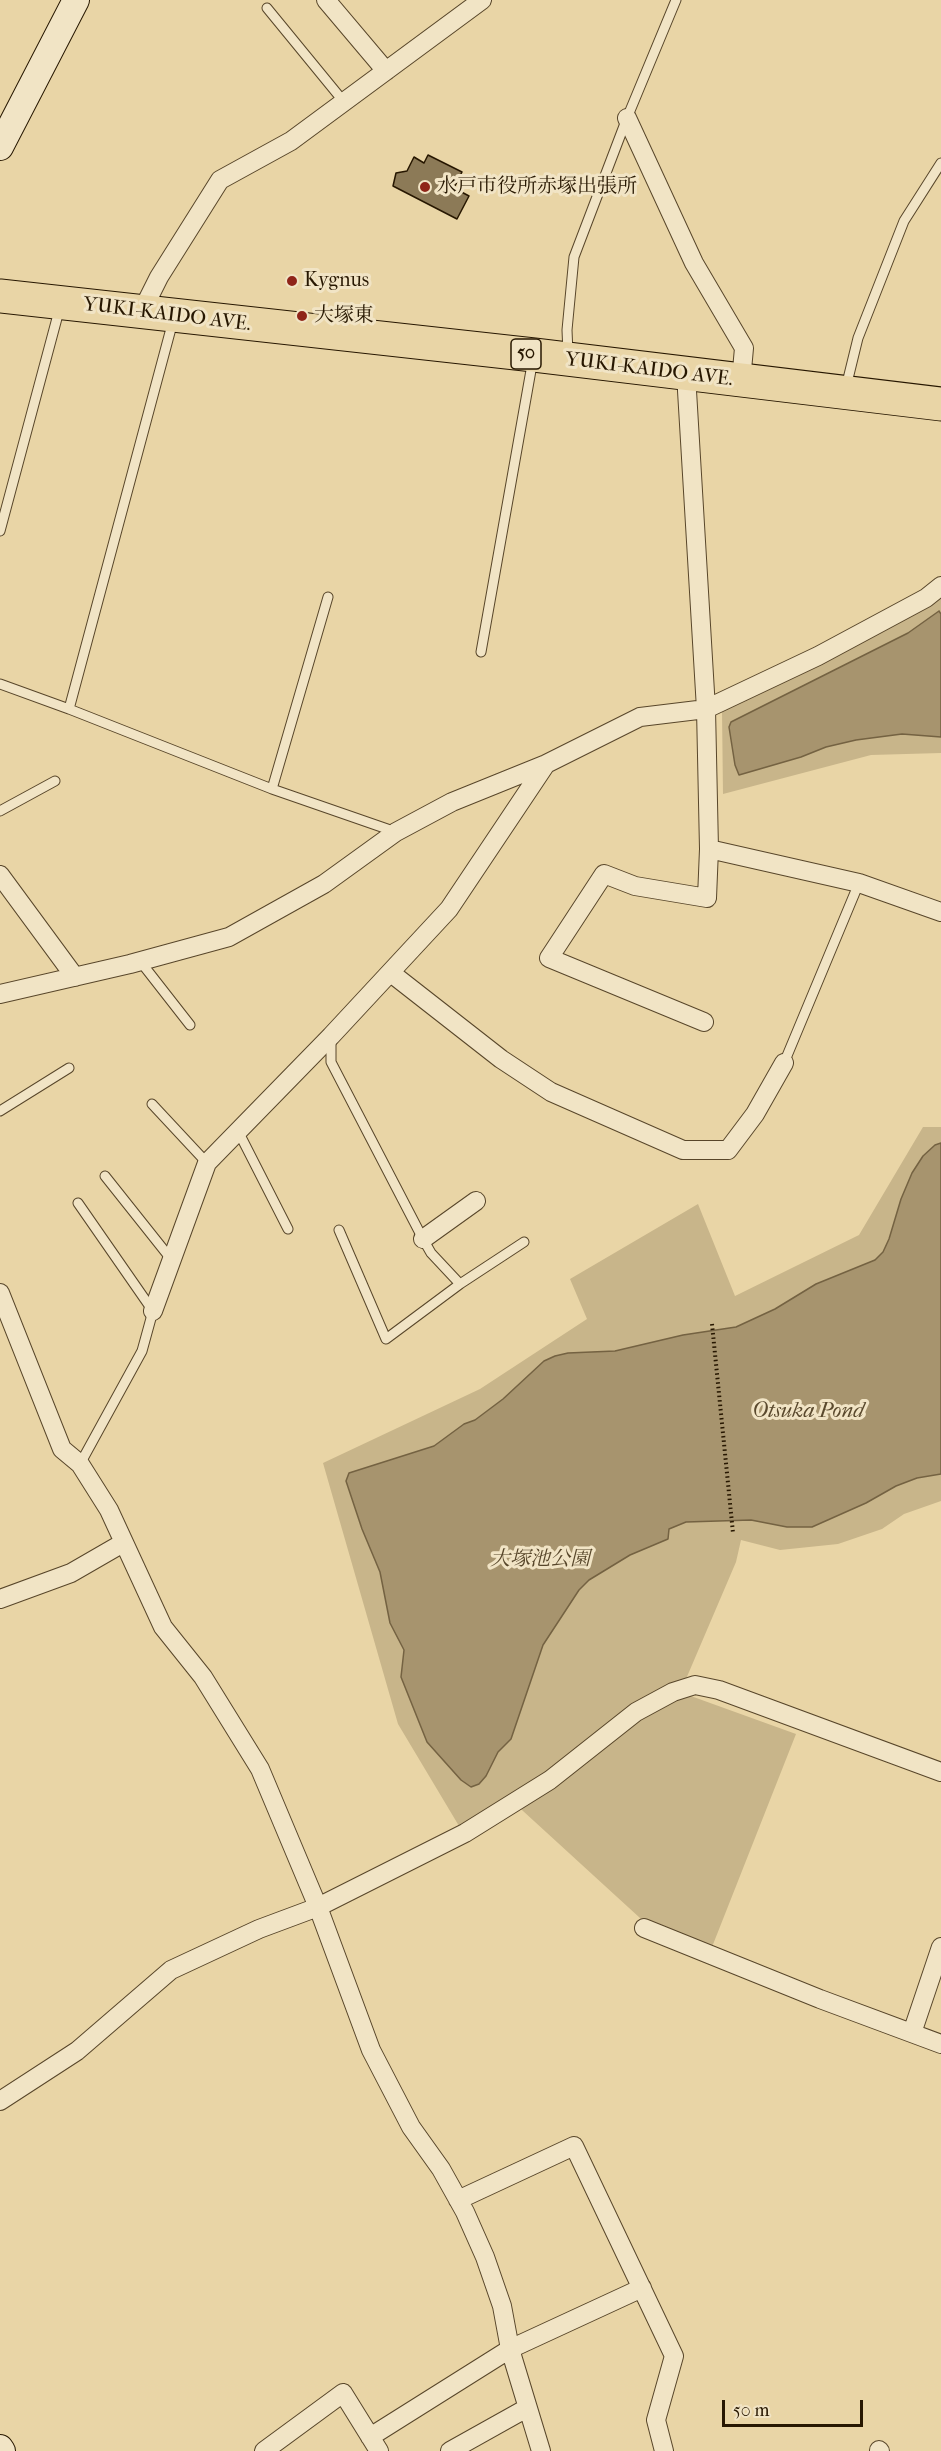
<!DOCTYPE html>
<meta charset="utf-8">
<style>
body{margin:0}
#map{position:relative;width:941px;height:2451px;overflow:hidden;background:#e9d5a6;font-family:"IM FELL French Canon",serif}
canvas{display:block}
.scale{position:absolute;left:722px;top:2400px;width:141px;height:27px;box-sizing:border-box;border:3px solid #271701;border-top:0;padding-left:8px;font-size:18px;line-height:21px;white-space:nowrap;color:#271701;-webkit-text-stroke:4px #f1e4c5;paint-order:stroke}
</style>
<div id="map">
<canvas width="941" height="2451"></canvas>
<div class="scale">50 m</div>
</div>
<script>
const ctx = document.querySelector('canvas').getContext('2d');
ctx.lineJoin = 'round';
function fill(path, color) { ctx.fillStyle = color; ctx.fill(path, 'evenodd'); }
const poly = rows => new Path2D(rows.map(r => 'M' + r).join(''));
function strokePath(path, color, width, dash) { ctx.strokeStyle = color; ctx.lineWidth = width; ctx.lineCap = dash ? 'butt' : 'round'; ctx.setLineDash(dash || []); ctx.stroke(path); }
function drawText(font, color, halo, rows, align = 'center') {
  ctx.font = font + ' "IM FELL French Canon","Noto Serif JP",serif'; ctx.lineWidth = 6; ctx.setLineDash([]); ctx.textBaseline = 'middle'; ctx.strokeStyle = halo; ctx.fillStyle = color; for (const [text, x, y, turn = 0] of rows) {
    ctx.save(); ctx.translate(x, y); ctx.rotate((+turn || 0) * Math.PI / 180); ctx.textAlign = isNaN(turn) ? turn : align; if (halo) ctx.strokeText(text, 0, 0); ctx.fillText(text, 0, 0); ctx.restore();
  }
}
fill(poly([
 [941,597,941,753,871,755,723,794,722,711,930,606],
 [923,1127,941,1127,941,1501,904,1514,882,1529,838,1544,780,1550,741,1540,736,1562,686,1679,688,1695,796,1734,712,1947,640,1918,511,1800,459,1826,398,1724,323,1463,480,1389,587,1319,570,1279,698,1204,735,1296,859,1235]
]), '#c8b58a');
const water = poly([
 [939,611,941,614,941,737,902,734,856,740,826,747,801,757,739,775,735,765,729,727,731,722,908,633,939,611],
 [941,1143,941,1474,917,1478,896,1486,866,1503,812,1527,787,1527,751,1520,686,1522,669,1529,668,1539,630,1555,589,1580,579,1590,543,1645,511,1739,498,1752,486,1776,479,1784,471,1787,461,1780,427,1742,401,1677,404,1650,390,1623,380,1572,362,1529,346,1481,349,1473,434,1446,464,1424,475,1420,503,1399,544,1361,555,1356,568,1353,615,1351,683,1335,736,1327,775,1309,816,1284,875,1260,883,1252,889,1239,901,1199,912,1173,923,1156,935,1145,941,1143]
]);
fill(water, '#a7946e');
strokePath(water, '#746242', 1.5);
const building = poly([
 [428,155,462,172,454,188,469,196,457,219,393,186,396,173,407,171,414,157,424,163,428,155]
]);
fill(building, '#8c7a57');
strokePath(building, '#271701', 1.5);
const lane = poly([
 [267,8,344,102],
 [173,321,69,709,272,789,396,832],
 [568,354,567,330,574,257,627,118,676,0],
 [846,387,858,338,904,221,941,163],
 [0,531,60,307],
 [481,652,533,359],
 [0,684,69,709],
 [272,789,328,597],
 [0,811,55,781],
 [140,961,190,1025],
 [331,1039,331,1062,423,1239,431,1253,460,1284,386,1339,339,1230],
 [784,1063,859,883],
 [152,1104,207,1163],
 [0,1111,69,1068],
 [238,1131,288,1229],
 [105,1176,171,1259],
 [78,1203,153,1311,142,1351,80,1464],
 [460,1284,524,1242]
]);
const street = poly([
 [326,0,386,71],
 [627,118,694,263,744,348,741,381],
 [141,313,159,277,220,180,291,141,482,0],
 [686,374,706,709,709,849,859,883,941,912],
 [0,875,75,977],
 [391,973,501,1059,551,1092,683,1150,728,1150,755,1114,784,1063],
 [0,994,130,964,229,937,324,884,396,832,452,802,546,764,640,717,706,709,818,656,926,598,941,586],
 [704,1022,549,958,604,874,635,886,707,898,709,849],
 [423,1239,476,1201],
 [0,1293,62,1449,80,1464,109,1510,163,1627,203,1677,260,1769,318,1907,371,2050,411,2127,441,2169,465,2212,485,2257,502,2306,510,2349,541,2451],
 [153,1311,207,1163,331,1036,449,909,546,764],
 [0,1599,71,1573,123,1543],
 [644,1928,820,1999,941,2044],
 [912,2033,941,1947],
 [0,2101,77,2051,171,1970,259,1929,318,1907,465,1833,550,1780,636,1712,673,1692,695,1685,719,1690,941,1772],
 [458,2200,574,2146,674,2356,656,2420,664,2451],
 [370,2437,510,2349,642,2288],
 [879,2450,880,2451],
 [264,2451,343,2393,379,2451],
 [450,2451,527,2408]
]);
const secondary = poly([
 [0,147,76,0],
 [0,2448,2,2451]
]);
const highway = poly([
 [0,296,534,355,941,404]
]);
strokePath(lane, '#58462a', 11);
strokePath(street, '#58462a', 20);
strokePath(secondary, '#271701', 28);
strokePath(highway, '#271701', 35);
strokePath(poly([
 [712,1324,733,1533]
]), '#271701', 4, [1.5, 3]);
strokePath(lane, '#f1e4c5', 9);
strokePath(street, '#f1e4c5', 18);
strokePath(secondary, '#f1e4c5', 26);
strokePath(highway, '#e9d5a6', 33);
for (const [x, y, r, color] of [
 [425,187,6,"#8f2418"],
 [292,281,6,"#8f2418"],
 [302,316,6,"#8f2418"]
]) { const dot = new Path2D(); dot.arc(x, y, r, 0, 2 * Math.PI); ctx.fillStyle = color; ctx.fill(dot); strokePath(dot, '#f1e4c5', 2); }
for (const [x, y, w] of [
 [526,354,30]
]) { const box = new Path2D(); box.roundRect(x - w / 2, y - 15, w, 30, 4.5); ctx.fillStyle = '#f1e4c5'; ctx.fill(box); strokePath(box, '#271701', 1.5); }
drawText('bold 18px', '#271701', null, [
 ["50",526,354]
]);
drawText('20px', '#271701', '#f1e4c5', [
 ["水戸市役所赤塚出張所",437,187],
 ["Kygnus",304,281],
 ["大塚東",314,316]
], 'left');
drawText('20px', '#271701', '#f1e4c5', [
 ["YUKI-KAIDO AVE.",167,315,7],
 ["YUKI-KAIDO AVE.",649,370,7]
]);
drawText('italic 20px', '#57462a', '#f1e4c5', [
 ["大塚池公園",540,1560]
]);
drawText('italic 21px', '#5a492d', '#f1e4c5', [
 ["Otsuka Pond",808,1412]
]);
</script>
